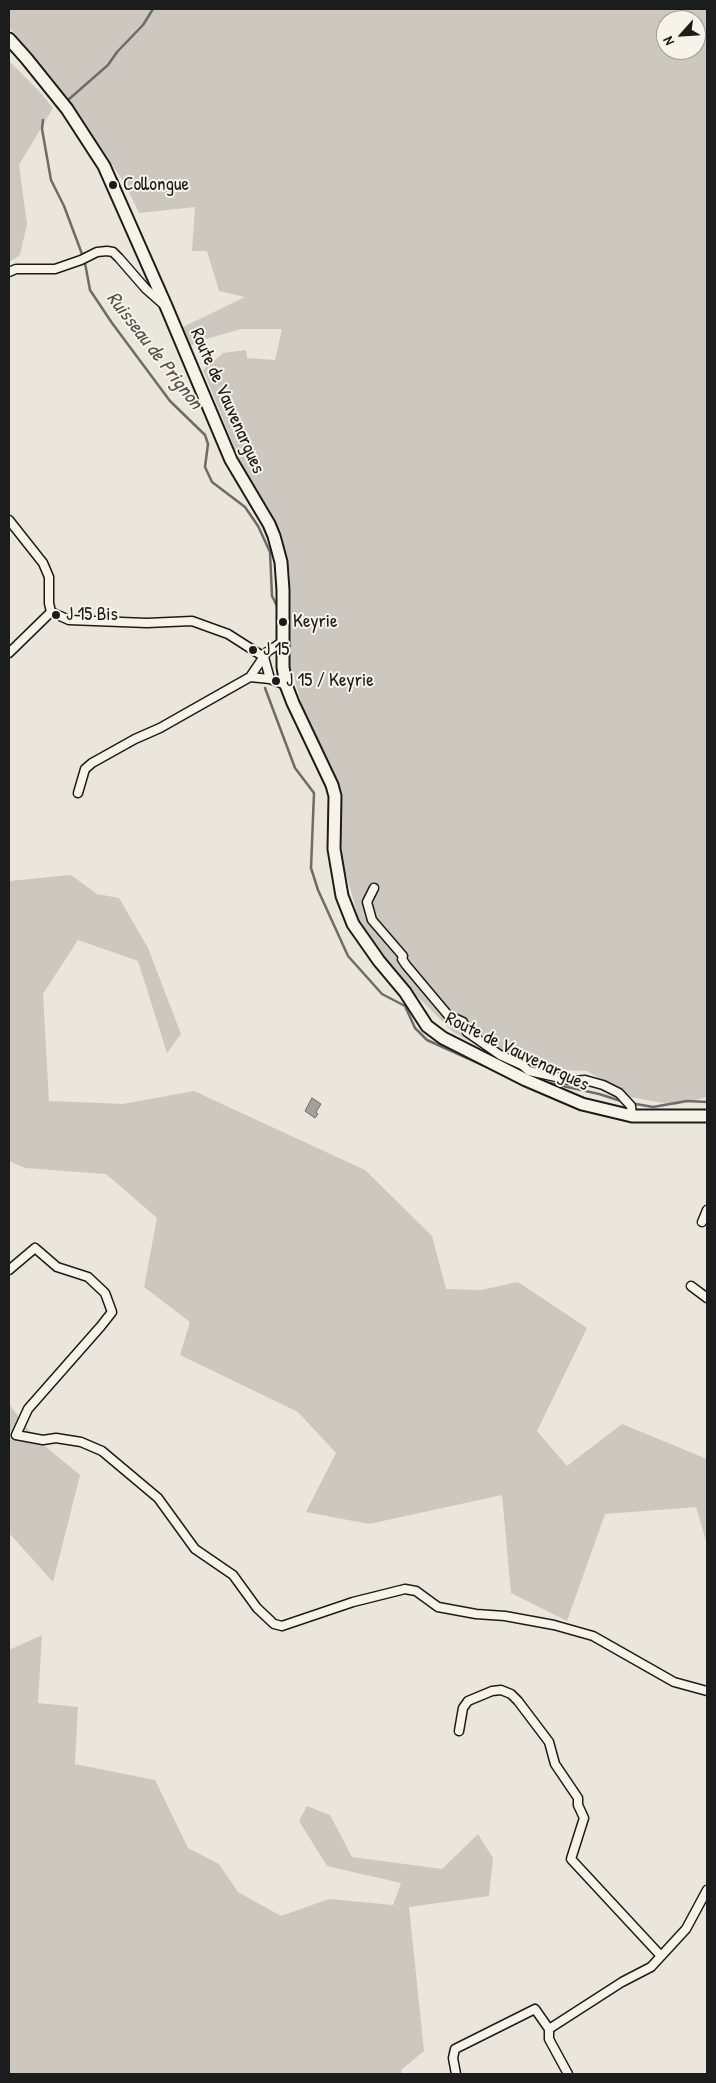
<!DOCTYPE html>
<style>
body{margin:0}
#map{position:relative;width:716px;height:2083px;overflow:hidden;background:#eae6dc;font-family:"Patrick Hand",sans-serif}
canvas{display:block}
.frame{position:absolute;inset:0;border:10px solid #1c1c1c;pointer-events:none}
.north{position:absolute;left:656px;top:10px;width:50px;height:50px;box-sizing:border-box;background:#f7f3e8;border:1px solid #9f9d96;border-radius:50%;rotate:244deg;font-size:14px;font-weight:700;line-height:20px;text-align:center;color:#1c1c1c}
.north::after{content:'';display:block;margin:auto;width:18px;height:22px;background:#1c1c1c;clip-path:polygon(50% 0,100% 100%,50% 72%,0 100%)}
</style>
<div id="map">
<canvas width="716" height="2083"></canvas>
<div class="frame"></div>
<div class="north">N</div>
</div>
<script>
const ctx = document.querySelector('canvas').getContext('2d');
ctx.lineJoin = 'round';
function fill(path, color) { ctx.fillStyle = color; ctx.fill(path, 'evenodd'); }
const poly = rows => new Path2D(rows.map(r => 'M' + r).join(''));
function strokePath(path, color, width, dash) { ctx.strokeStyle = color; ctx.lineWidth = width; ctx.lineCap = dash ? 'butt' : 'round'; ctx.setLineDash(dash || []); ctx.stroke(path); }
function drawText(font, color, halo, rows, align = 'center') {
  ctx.font = font + ' "Patrick Hand",sans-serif'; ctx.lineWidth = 4; ctx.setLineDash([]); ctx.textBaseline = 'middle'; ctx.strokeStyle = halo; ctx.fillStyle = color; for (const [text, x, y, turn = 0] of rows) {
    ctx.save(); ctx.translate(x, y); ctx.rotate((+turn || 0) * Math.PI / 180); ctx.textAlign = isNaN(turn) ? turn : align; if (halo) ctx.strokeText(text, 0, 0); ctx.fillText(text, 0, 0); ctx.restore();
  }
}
fill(poly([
 [9,9,707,9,707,1097,675,1105,630,1097,587,1071,518,1068,453,1032,403,982,360,924,342,859,340,793,310,731,290,665,290,574,281,531,246,476,203,370,223,353,246,350,247,358,275,360,282,329,241,329,206,339,188,347,181,328,245,297,219,291,207,251,192,251,195,207,139,213,125,184,65,95,9,27],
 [666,20,696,20,696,50,666,50],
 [9,61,40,92,53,108,19,165,27,224,20,255,9,262],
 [71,875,97,894,119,898,148,948,181,1034,167,1053,138,961,78,940,43,994,49,1101,123,1104,194,1091,365,1170,432,1236,446,1289,481,1290,518,1282,587,1328,537,1431,567,1466,622,1424,707,1459,707,1544,696,1507,605,1514,567,1621,511,1593,502,1495,369,1524,306,1512,336,1453,298,1412,180,1355,190,1322,144,1287,157,1218,106,1174,25,1168,9,1161,9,881],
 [9,1404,34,1437,80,1475,53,1582,9,1533],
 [42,1635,38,1703,78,1707,75,1764,155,1780,188,1848,219,1864,238,1892,281,1916,329,1899,393,1905,401,1883,327,1866,299,1821,307,1806,330,1815,352,1857,442,1869,478,1834,493,1858,489,1896,409,1907,424,2051,401,2070,402,2074,9,2074,9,1650]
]), '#ccc8c0');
const water = poly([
 [312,1098,321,1104,316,1112,318,1114,315,1118,305,1111,312,1098]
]);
fill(water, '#a3a19a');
strokePath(water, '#6d6c68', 1);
strokePath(poly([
 [68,100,108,65,117,52,143,25,153,9],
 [43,120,42,129,51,180,64,206,82,254],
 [85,263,90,290,112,323,170,401,205,435,208,444,205,467,212,482,245,507,258,526,270,552,272,596,278,608],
 [265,688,295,768,314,793,311,868,318,890,348,956,382,994,405,1006,415,1028,427,1040,498,1072],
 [545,1082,599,1094,621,1101],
 [636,1104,653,1107,687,1101,707,1102]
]), '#6d6c68', 2.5);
const street = poly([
 [9,272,16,269,55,269,81,260,97,252,107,251,113,252,119,258,146,289,163,304],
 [9,520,43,563,49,577,49,603,51,612],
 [51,612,69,620,147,623,192,621,228,634,264,657,270,679],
 [9,653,51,612],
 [250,677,270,679,286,685],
 [78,793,85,769,92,763,135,739,160,728,250,677,267,652,282,642],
 [374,888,367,902,372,920,403,956,402,959,406,965,448,1015,463,1022,467,1032,500,1055,522,1065,529,1071,574,1081,585,1080,603,1085,619,1093,631,1106,632,1116],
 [702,1222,707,1210],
 [9,1270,35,1248,57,1267,88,1277,105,1293,112,1312,101,1326,28,1409,16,1435,43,1440,56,1438,81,1442,102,1451,158,1498,195,1549,233,1575,257,1608,274,1624,282,1626,353,1602,405,1589,416,1591,438,1607,476,1614,505,1616,554,1625,593,1636,674,1682,707,1691],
 [691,1286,707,1298],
 [459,1731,463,1708,468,1701,492,1691,501,1690,511,1694,518,1701,549,1742,555,1764,578,1798,578,1805,584,1818,571,1859,661,1956],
 [549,2029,622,1982,651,1967,686,1929,707,1890],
 [456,2074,453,2058,455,2049,535,2009,549,2029,549,2039,568,2074]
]);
const secondary = poly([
 [9,39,26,58,67,109,104,166,166,306,231,460,269,524,274,536,281,562,283,590,283,667,286,685,293,703,332,785,335,796,334,849,342,896,353,924,379,961,405,992,427,1026,443,1038,526,1080,582,1104,632,1116,707,1116]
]);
strokePath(street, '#1c1c1c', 11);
strokePath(secondary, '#1c1c1c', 15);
strokePath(street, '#f7f3e8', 8);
strokePath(secondary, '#f7f3e8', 11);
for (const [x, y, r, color] of [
 [113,185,5,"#1c1c1c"],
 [56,615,5,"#1c1c1c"],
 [283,622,5,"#1c1c1c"],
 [253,650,5,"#1c1c1c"],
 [276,681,5,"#1c1c1c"]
]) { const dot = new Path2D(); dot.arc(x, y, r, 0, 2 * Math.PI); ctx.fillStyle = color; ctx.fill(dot); strokePath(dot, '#f7f3e8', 2); }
drawText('19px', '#1c1c1c', '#f7f3e8', [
 ["Collongue",123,185],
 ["J 15 Bis",66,615],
 ["Keyrie",293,622],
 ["J 15",263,650],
 ["J 15 / Keyrie",286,681]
], 'left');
drawText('19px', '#1c1c1c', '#f7f3e8', [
 ["Route de Vauvenargues",227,401,66],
 ["Route de Vauvenargues",517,1052,26]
]);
drawText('italic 20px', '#52514e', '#f7f3e8', [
 ["Ruisseau de Prignon",154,351,52]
]);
</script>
